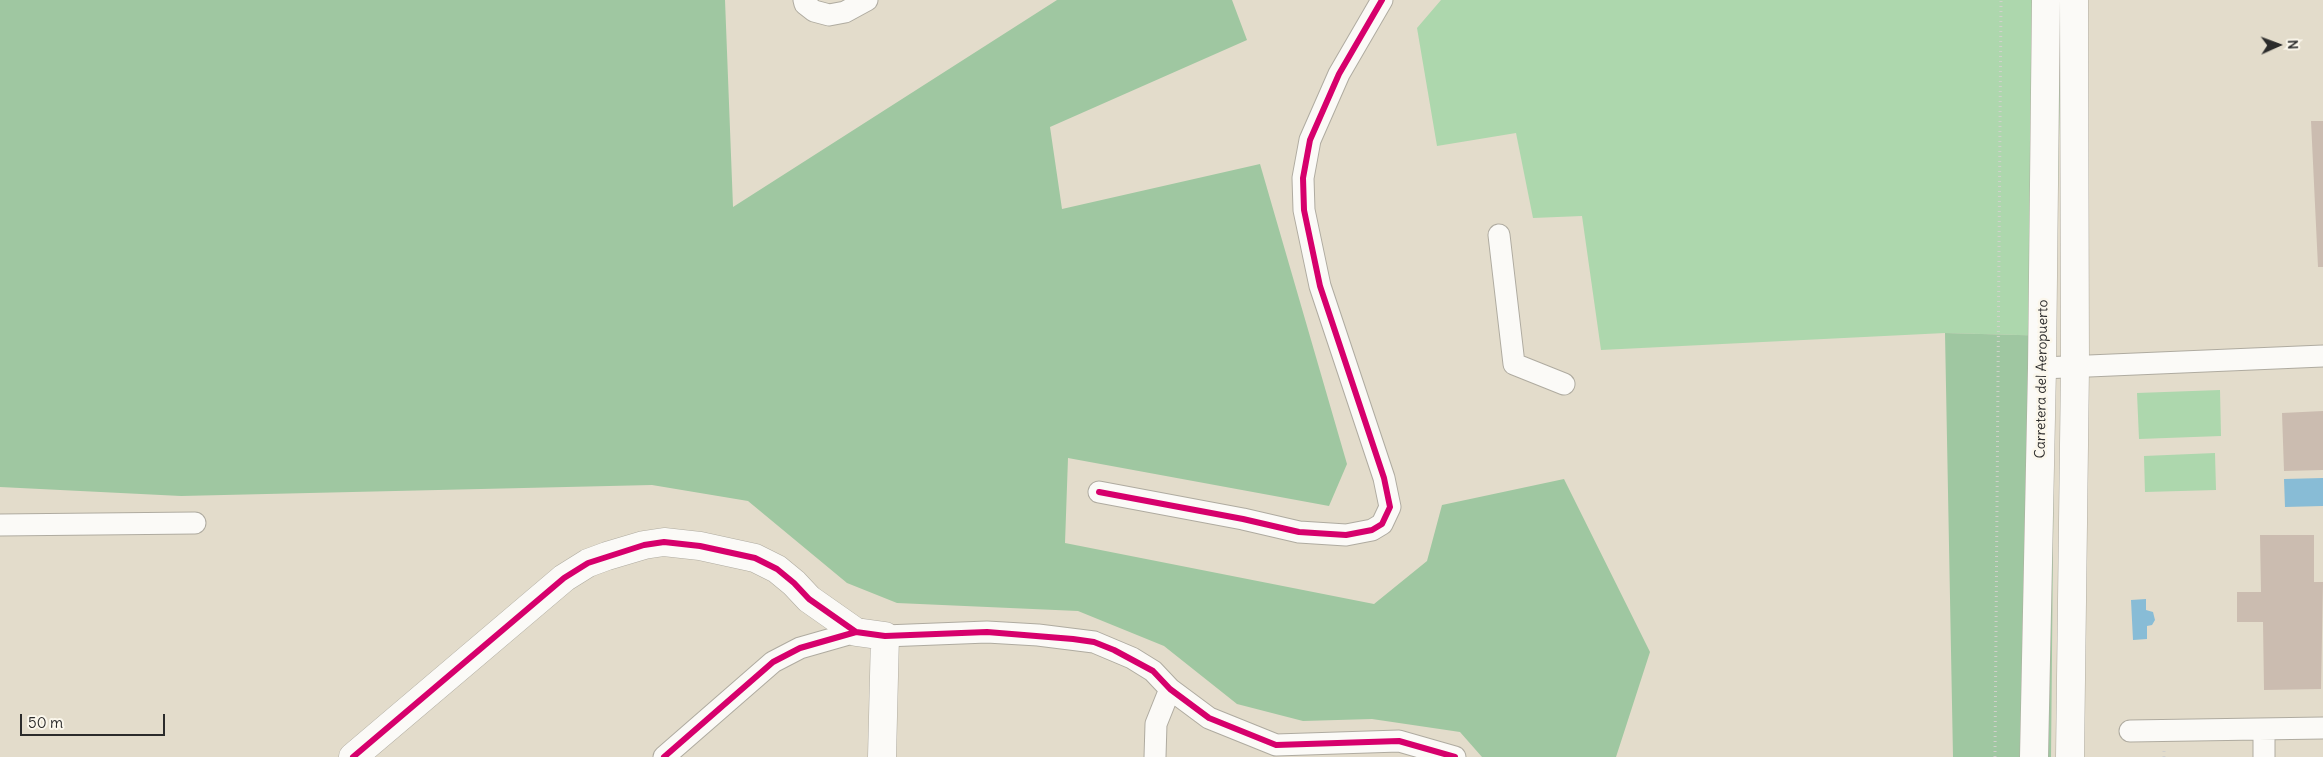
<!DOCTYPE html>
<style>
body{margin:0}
#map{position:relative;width:2323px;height:757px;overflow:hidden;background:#e3dccb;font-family:Delius,sans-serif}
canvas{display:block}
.north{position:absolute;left:2253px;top:20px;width:50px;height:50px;-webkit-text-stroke:4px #fbf7ec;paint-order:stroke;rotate:88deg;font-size:14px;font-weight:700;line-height:20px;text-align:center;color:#2b2b2b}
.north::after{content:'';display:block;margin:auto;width:18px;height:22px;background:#2b2b2b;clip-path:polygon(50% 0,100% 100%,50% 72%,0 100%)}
.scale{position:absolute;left:20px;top:714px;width:145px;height:22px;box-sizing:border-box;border:2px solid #2b2b2b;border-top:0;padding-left:6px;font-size:15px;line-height:18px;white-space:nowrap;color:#2b2b2b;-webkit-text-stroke:4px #fbf7ec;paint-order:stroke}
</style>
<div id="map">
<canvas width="2323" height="757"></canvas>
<div class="north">N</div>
<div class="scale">50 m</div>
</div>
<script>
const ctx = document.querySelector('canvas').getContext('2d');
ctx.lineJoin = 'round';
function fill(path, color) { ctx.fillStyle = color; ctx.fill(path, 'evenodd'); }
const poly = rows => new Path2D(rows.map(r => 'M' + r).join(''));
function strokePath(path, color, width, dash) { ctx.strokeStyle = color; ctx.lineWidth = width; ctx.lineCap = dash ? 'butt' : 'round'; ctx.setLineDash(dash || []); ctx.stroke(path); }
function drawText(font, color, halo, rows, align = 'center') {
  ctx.font = font + ' Delius,sans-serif'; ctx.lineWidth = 5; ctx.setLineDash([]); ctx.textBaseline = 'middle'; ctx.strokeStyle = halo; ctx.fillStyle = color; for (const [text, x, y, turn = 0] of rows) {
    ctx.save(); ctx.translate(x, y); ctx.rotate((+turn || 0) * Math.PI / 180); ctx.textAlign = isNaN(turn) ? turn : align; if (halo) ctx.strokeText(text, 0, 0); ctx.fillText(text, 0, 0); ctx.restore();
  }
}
fill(poly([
 [1441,0,2062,0,2055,336,1945,333,1601,350,1582,216,1533,218,1516,133,1437,146,1417,28],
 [2220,390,2221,436,2139,439,2137,393],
 [2215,453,2216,490,2145,492,2144,456]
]), '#add7ad');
fill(poly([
 [0,0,725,0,733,207,1057,0,1232,0,1247,40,1050,127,1062,209,1260,164,1347,464,1329,506,1068,458,1065,543,1374,604,1427,561,1442,505,1564,479,1650,652,1616,757,1482,757,1460,732,1372,719,1303,721,1237,704,1164,646,1078,611,897,603,847,583,748,501,652,485,181,496,0,487],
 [1945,333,2055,336,2051,757,1953,757]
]), '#9fc7a1');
fill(poly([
 [2323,478,2323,506,2285,507,2284,479],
 [2146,599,2146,610,2153,612,2155,620,2152,625,2147,626,2147,639,2133,640,2131,600]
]), '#88bcd6');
fill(poly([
 [2311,121,2323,121,2323,267,2318,267],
 [2323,411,2323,470,2284,471,2282,413],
 [2260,535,2314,535,2314,582,2323,582,2321,689,2264,690,2263,622,2237,622,2237,592,2261,592]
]), '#cbbcb0');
const minor = poly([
 [804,0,805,4,814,11,829,15,845,12,867,0],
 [1499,235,1514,364,1564,384],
 [2042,368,2323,356],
 [1099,492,1243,519,1299,532,1346,535,1372,530,1382,524,1390,507,1384,478,1320,286,1304,210,1303,178,1310,140,1339,74,1382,0],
 [0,525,195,523],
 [885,636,987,632,1038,635,1094,642,1132,658,1153,671,1170,689,1209,718,1276,745,1399,741,1455,757],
 [2130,731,2323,728],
 [664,757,773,662,800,648,856,632],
 [1155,757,1156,724,1170,689],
 [2264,757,2264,729]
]);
const tertiary = poly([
 [353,757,564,578,588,563,607,556,644,545,664,542,700,546,755,558,777,569,794,583,809,599,856,632,885,636,882,757]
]);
const primary = poly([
 [2034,757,2042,368,2046,0],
 [2070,757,2075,367,2074,0]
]);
strokePath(minor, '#afaba0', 23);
strokePath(tertiary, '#afaba0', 29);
strokePath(primary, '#afaba0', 29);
strokePath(poly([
 [1995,757,2001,0],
 [2164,757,2164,749]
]), '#d1cfcb', 3, [1, 4]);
strokePath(minor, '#fbfaf7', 21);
strokePath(tertiary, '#fbfaf7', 28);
strokePath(primary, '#fbfaf7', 28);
strokePath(poly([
 [1099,492,1243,519,1299,532,1346,535,1372,530,1382,524,1390,507,1384,478,1320,286,1304,210,1303,178,1310,140,1339,74,1382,0],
 [353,757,564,578,588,563,644,545,664,542,700,546,755,558,777,569,794,583,809,599,856,632],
 [664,757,773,662,800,648,856,632,885,636,987,632,1073,639,1094,642,1114,650,1153,671,1170,689,1209,718,1276,745,1399,741,1455,757]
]), '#d6006c', 6);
drawText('14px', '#2b2b2b', '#fbf7ec', [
 ["Carretera del Aeropuerto",2042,379,-89]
]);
</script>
